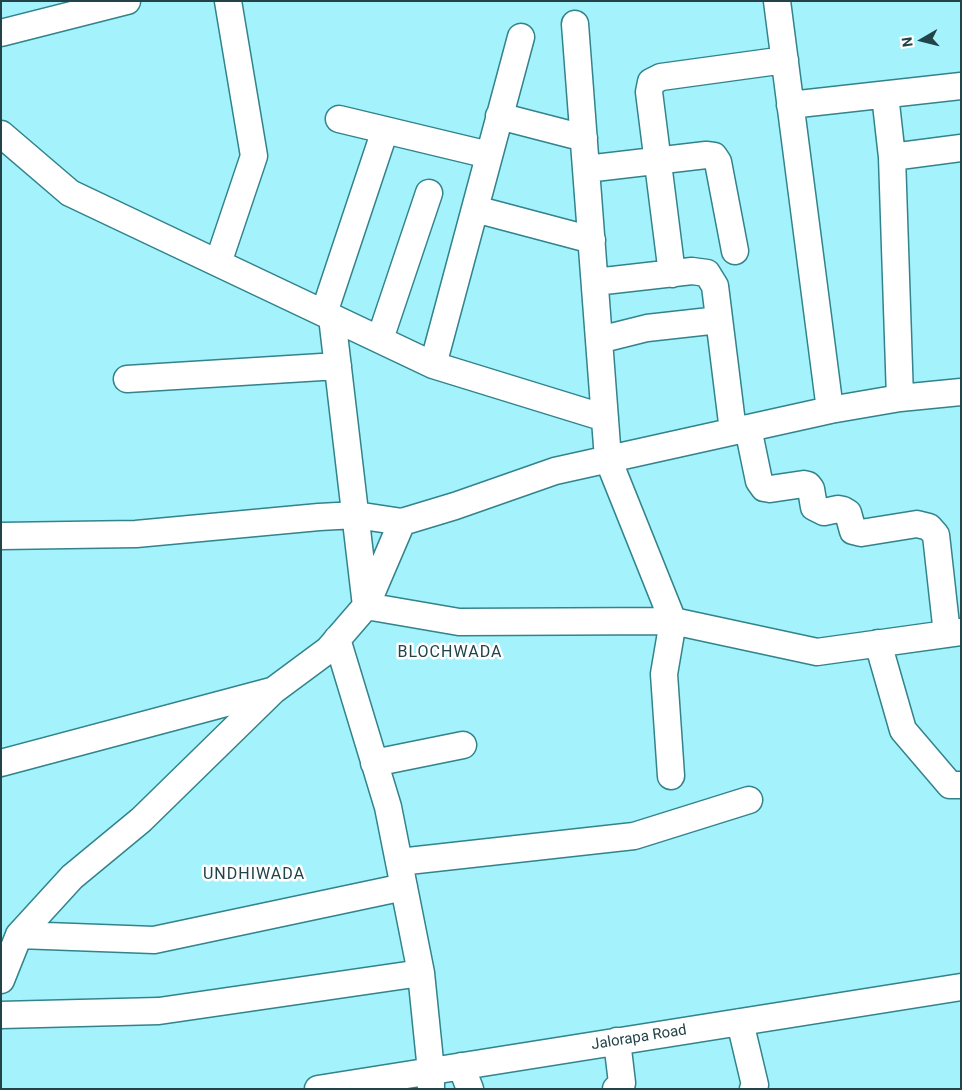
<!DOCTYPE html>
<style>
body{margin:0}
#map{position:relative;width:962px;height:1090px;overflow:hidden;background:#a3f2fc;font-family:Roboto,sans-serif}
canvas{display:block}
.frame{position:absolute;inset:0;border:2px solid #224347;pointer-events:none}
.north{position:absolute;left:897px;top:15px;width:50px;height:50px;-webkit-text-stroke:4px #fff;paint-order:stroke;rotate:262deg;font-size:14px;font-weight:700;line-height:20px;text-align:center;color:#224347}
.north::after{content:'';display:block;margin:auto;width:18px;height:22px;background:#224347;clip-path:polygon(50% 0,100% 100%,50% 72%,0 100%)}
</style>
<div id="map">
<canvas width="962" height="1090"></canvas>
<div class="frame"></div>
<div class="north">N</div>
</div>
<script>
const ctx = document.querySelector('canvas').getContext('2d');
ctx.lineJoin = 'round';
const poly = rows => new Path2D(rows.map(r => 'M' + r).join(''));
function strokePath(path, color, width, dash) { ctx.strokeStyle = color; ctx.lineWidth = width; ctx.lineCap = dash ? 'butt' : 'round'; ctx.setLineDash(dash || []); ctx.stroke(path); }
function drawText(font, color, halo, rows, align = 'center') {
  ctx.font = font + ' Roboto,sans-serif'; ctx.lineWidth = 5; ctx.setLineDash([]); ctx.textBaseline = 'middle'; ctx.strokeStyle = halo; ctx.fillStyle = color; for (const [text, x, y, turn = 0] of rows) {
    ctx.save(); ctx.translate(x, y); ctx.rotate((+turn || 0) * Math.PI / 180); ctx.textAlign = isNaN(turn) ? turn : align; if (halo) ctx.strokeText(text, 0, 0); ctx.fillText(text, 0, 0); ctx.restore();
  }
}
const minor = poly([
 [777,1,830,410],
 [575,24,608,459,673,621,817,652,961,632],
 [1,33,127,1],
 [885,95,892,157,900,398],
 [790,105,961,86],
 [499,116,584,138],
 [339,119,489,155],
 [1,134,70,193,433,365,605,418],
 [892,157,961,148],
 [586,169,706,155,714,156,718,162,735,251],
 [475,209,592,240],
 [218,263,254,156,228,1],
 [672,274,649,92,651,82,661,77,785,60],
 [595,282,692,271,707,273,715,286,733,431],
 [324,313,385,130],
 [332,317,366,606,459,622,673,621,664,674,671,776],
 [380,339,429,193],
 [599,340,647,328,719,320],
 [433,365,521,37],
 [127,379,338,366],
 [748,428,759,481,764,488,770,489,804,484,808,485,811,489,814,507,824,512,838,509,843,510,848,513,853,531,861,533,917,524,929,527,936,535,947,634],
 [1,536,136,534,319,517,356,515,402,522],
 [337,639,388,807,421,973,431,1071,431,1087],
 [878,643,903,730,950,785,961,785],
 [1,763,271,691],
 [374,763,463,745],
 [399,862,634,836,749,800],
 [19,935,154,940,404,887],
 [1,980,19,935,72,877,141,820,274,690,328,650,366,606,402,522,455,506,555,471,830,410,900,398,961,392],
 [1,1015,159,1011,421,973],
 [740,1022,755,1085,753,1089],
 [461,1066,470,1089],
 [318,1089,961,987],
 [616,1089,622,1083,617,1041]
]);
strokePath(minor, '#32838c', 29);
strokePath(minor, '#fff', 26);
drawText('15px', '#224347', '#fff', [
 ["Jalorapa Road",639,1038,-9]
]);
ctx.letterSpacing = '1px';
drawText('16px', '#224347', '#fff', [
 ["BLOCHWADA",450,653],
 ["UNDHIWADA",254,875]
]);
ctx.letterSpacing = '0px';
</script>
